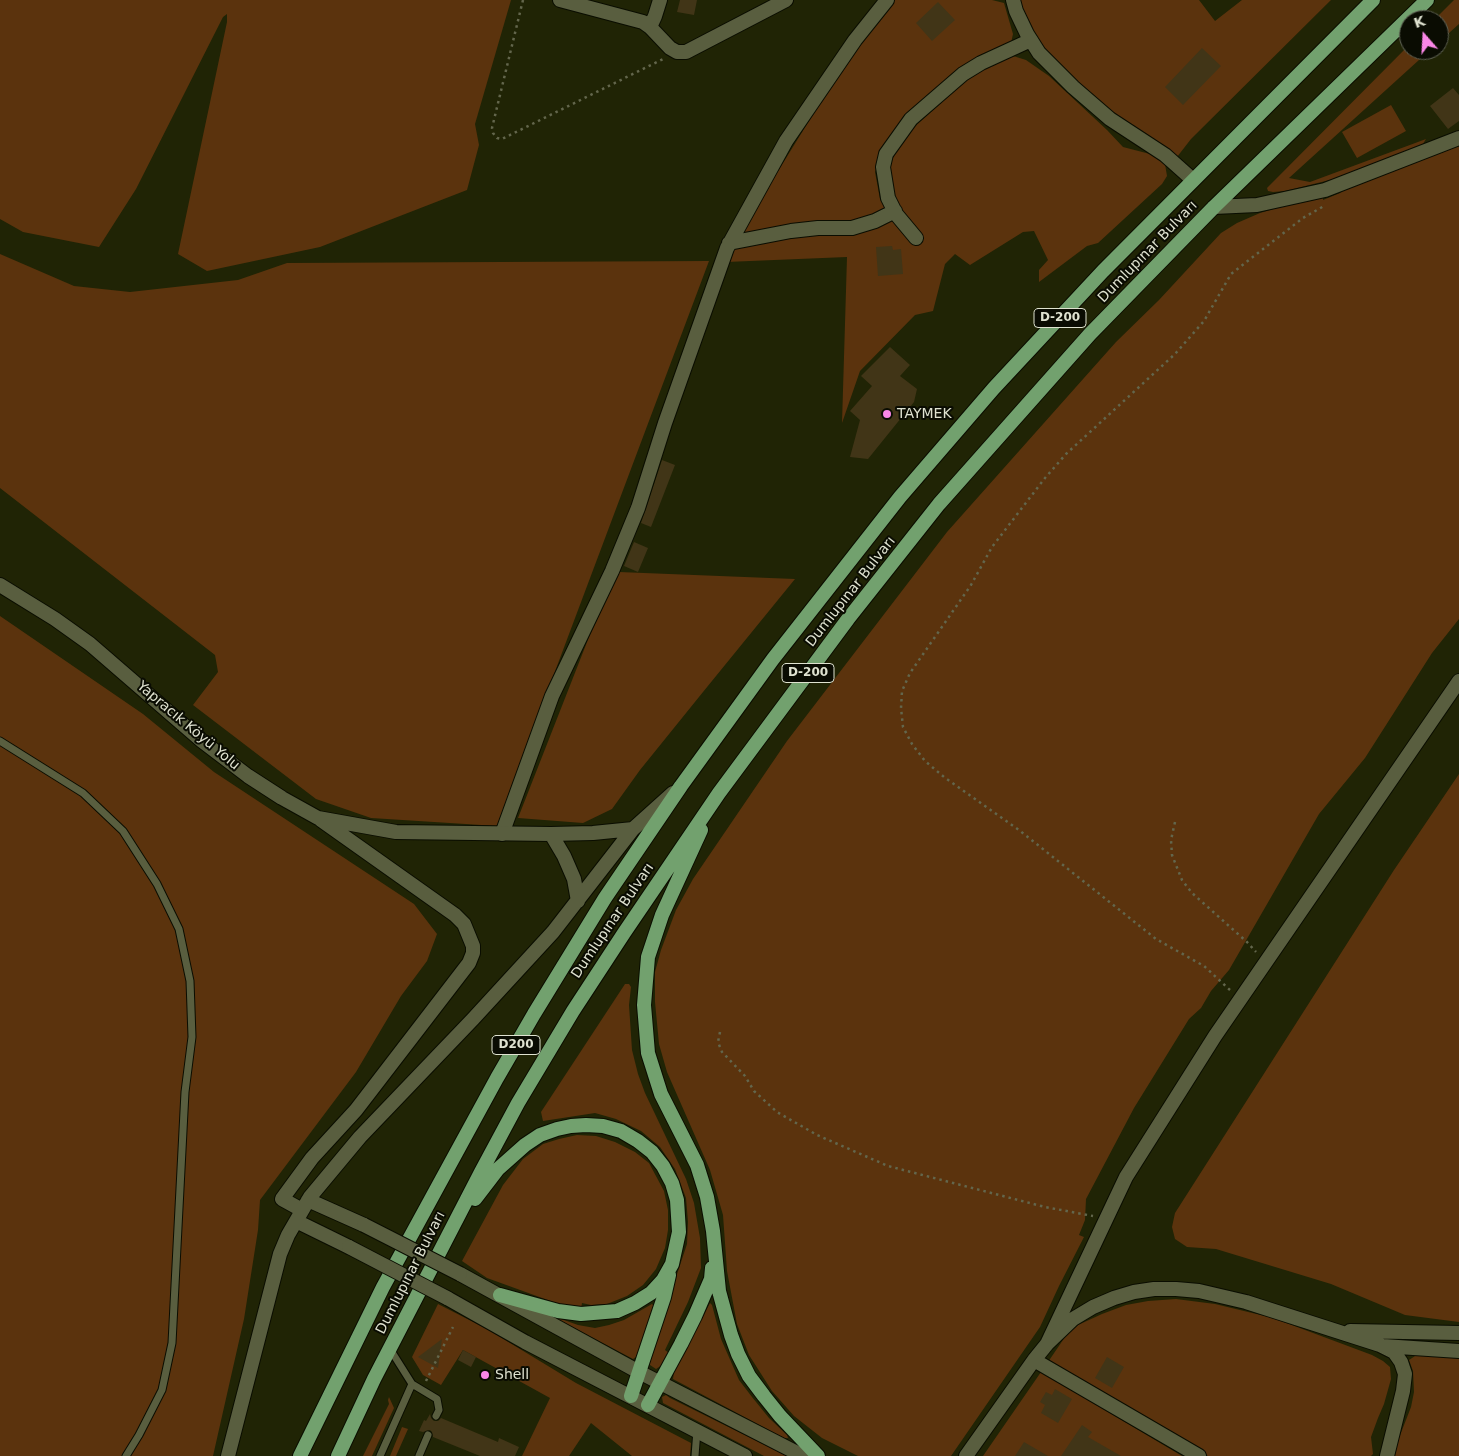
<!DOCTYPE html>
<meta charset="utf-8">
<style>
body{margin:0}
#map{position:relative;width:1459px;height:1456px;overflow:hidden;background:#202405;font-family:"DejaVu Sans",sans-serif}
canvas{display:block}
.north{position:absolute;left:1399px;top:10px;width:50px;height:50px;box-sizing:border-box;background:#0a0c02;border:1px solid #5f6254;border-radius:50%;rotate:341deg;font-size:14px;font-weight:700;line-height:20px;text-align:center;color:#dfe2d0}
.north::after{content:'';display:block;margin:auto;width:18px;height:22px;background:#fa87e7;clip-path:polygon(50% 0,100% 100%,50% 72%,0 100%)}
</style>
<div id="map">
<canvas width="1459" height="1456"></canvas>
<div class="north">K</div>
</div>
<script>
const ctx = document.querySelector('canvas').getContext('2d');
ctx.lineJoin = 'round';
function fill(path, color) { ctx.fillStyle = color; ctx.fill(path, 'evenodd'); }
const poly = rows => new Path2D(rows.map(r => 'M' + r).join(''));
function strokePath(path, color, width, dash) { ctx.strokeStyle = color; ctx.lineWidth = width; ctx.lineCap = dash ? 'butt' : 'round'; ctx.setLineDash(dash || []); ctx.stroke(path); }
function drawText(font, color, halo, rows, align = 'center') {
  ctx.font = font + ' "DejaVu Sans",sans-serif'; ctx.lineWidth = 4; ctx.setLineDash([]); ctx.textBaseline = 'middle'; ctx.strokeStyle = halo; ctx.fillStyle = color; for (const [text, x, y, turn = 0] of rows) {
    ctx.save(); ctx.translate(x, y); ctx.rotate((+turn || 0) * Math.PI / 180); ctx.textAlign = isNaN(turn) ? turn : align; if (halo) ctx.strokeText(text, 0, 0); ctx.fillText(text, 0, 0); ctx.restore();
  }
}
fill(poly([
 [0,0,511,0,475,124,479,145,467,190,320,247,207,271,178,254,227,22,227,14,223,17,136,189,99,247,23,232,0,219],
 [894,0,992,0,1004,3,1013,34,1011,43,976,59,882,153,875,172,880,199,894,221,920,244,923,238,909,221,893,198,889,167,902,138,979,69,1010,55,1026,60,1049,76,1107,130,1123,147,1150,154,1165,164,1167,176,1162,184,1098,243,1087,246,1039,282,1039,270,1048,260,1034,231,1023,232,970,265,955,254,945,264,933,311,915,315,860,371,842,423,847,257,726,262,746,223,833,82],
 [1016,0,1199,0,1215,21,1242,0,1331,0,1191,139,1177,157,1128,128,1042,50],
 [1454,0,1459,0,1459,24,1439,42,1439,20,1434,20],
 [1409,45,1409,50,1430,50,1289,178,1310,182,1426,139,1421,147,1338,178,1285,191,1273,192,1268,191,1267,188],
 [1391,105,1406,131,1357,158,1342,132],
 [1459,146,1459,619,1432,653,1365,758,1319,814,1229,970,1211,991,1201,1008,1189,1019,1134,1108,1086,1199,1085,1220,1079,1235,1084,1237,1059,1286,1040,1327,951,1456,858,1456,822,1438,794,1416,772,1391,749,1355,737,1324,727,1271,723,1215,710,1170,667,1072,659,1044,655,1002,655,972,661,950,676,910,693,879,787,741,947,532,1116,342,1159,300,1221,233,1237,223,1260,213,1319,195,1323,197,1323,200,1340,193,1347,187,1364,182],
 [0,254,74,286,130,292,238,280,287,263,709,261,497,826,371,818,316,799,193,705,218,672,215,655,0,488],
 [619,572,795,579,703,692,640,770,612,809,583,823,518,818,589,637],
 [0,616,143,714,214,772,414,904,437,934,427,961,401,996,356,1072,260,1200,258,1230,244,1319,213,1456,0,1456],
 [1459,774,1459,1322,1405,1315,1331,1284,1216,1249,1187,1247,1175,1239,1172,1227,1175,1213,1394,870],
 [625,984,629,984,631,987,629,1005,632,1050,638,1074,645,1093,686,1179,694,1203,700,1238,701,1268,688,1302,665,1350,669,1353,665,1363,656,1369,650,1365,649,1359,687,1244,688,1222,686,1198,675,1169,660,1147,641,1131,616,1119,595,1113,543,1121,541,1112],
 [577,1135,596,1136,615,1142,635,1152,649,1163,664,1191,668,1210,668,1230,665,1248,656,1269,643,1285,627,1296,607,1304,591,1305,582,1303,581,1309,567,1307,487,1278,462,1261,503,1185,523,1159,543,1144,559,1139],
 [1176,1299,1215,1304,1273,1318,1372,1355,1383,1361,1390,1367,1391,1379,1384,1404,1378,1418,1371,1437,1373,1454,1371,1456,1208,1456,1048,1362,1067,1334,1078,1325,1102,1314,1126,1305,1148,1301],
 [710,1303,712,1305,721,1339,739,1380,752,1397,769,1418,787,1435,788,1438,784,1438,673,1379,674,1372],
 [438,1304,487,1329,576,1383,691,1443,690,1456,632,1456,591,1423,569,1456,522,1456,550,1398,463,1350,441,1385,423,1375,412,1357],
 [652,1304,654,1306,638,1353,636,1357,633,1359,550,1315,578,1325,595,1328,609,1325,624,1320],
 [1418,1354,1459,1357,1459,1456,1392,1456,1411,1407,1414,1392,1413,1371,1409,1360],
 [1041,1372,1182,1456,983,1456],
 [666,1395,670,1398,787,1456,764,1456,663,1403,662,1397],
 [389,1397,394,1408,372,1456,363,1456,389,1404,388,1400],
 [402,1427,408,1429,396,1456,390,1456]
]), '#5b330d');
fill(poly([
 [680,0,697,0,694,15,677,12],
 [938,2,955,20,932,41,916,23],
 [1202,48,1221,66,1183,105,1165,87],
 [1453,88,1459,95,1459,121,1448,129,1430,106],
 [892,246,893,250,901,249,903,274,878,276,876,247],
 [890,347,910,365,900,376,917,389,914,402,868,459,850,457,860,420,850,411,872,386,861,376],
 [662,460,675,465,651,527,641,523],
 [634,542,648,548,638,572,624,566],
 [442,1339,438,1368,418,1357],
 [463,1350,476,1357,471,1367,458,1360],
 [1107,1357,1124,1367,1112,1388,1095,1378],
 [1055,1389,1072,1399,1058,1423,1041,1413,1045,1405,1040,1402,1046,1392,1052,1395],
 [430,1414,431,1418,434,1421,438,1421,441,1418,498,1442,499,1438,519,1447,515,1456,480,1456,433,1437,432,1432,430,1430,423,1432,419,1431,424,1420,426,1421],
 [1082,1425,1092,1432,1088,1437,1121,1456,1061,1456],
 [1024,1442,1048,1456,1015,1456]
]), '#413517');
const service = poly([
 [0,741,83,793,123,831,157,884,179,929,190,981,192,1037,185,1092,172,1343,162,1390,139,1435,126,1456],
 [390,1349,412,1384,437,1399,439,1410,436,1416],
 [380,1456,412,1384],
 [419,1456,428,1435],
 [695,1456,697,1430]
]);
const minor = poly([
 [560,0,643,22,650,27,670,48,677,52,686,52,786,0],
 [1013,0,1016,11,1027,34,1039,53,1073,87,1110,119,1165,155,1193,180],
 [650,27,655,16,660,0],
 [1214,207,1257,205,1325,190,1459,138],
 [916,238,896,214,888,198,883,167,886,154,911,119,963,74,981,63,1031,40],
 [729,243,791,231,818,228,852,228,875,221,895,211],
 [502,834,552,696,612,571,638,508,665,423,727,248,786,141,855,40,887,0],
 [1350,1331,1459,1333],
 [1047,1344,1126,1177,1215,1036,1459,681],
 [1383,1346,1459,1351],
 [1034,1360,1199,1456],
 [966,1456,1034,1360,1047,1344,1073,1319,1093,1307,1114,1298,1134,1292,1154,1289,1176,1289,1199,1291,1246,1302,1380,1345,1394,1352,1401,1362,1405,1374,1403,1391,1387,1456]
]);
const secondary = poly([
 [0,585,55,619,90,644,202,741,248,776,282,798,318,818,396,832,551,834,593,833,633,829],
 [551,834,564,856,574,879,578,901],
 [308,1200,364,1225],
 [302,1210,282,1199,312,1158,356,1110,469,963,473,953,473,946,464,924,455,915,321,820],
 [296,1221,349,1247],
 [460,1274,639,1372,803,1456],
 [447,1298,525,1342,745,1456],
 [228,1456,280,1254,288,1235,310,1197,360,1137,473,1019,553,932,633,829,673,793]
]);
const trunk = poly([
 [701,830,662,915,648,957,644,1005,648,1053,661,1094,697,1165,707,1197,713,1231,719,1291,731,1335,738,1354,749,1376,764,1396,780,1416,818,1456],
 [475,1199,498,1169,525,1145,540,1135,557,1129,571,1126,586,1125,603,1126,621,1131,638,1141,652,1152,663,1166,672,1183,677,1200,679,1232,672,1264,663,1280,651,1293,635,1303,617,1311,581,1314,558,1311,500,1295],
 [631,1396,664,1297,669,1275],
 [648,1405,681,1344,695,1316,711,1279,712,1268],
 [300,1456,383,1287,497,1078,534,1014,605,898,681,786,773,659,900,497,994,388,1103,271,1373,0],
 [338,1456,374,1379,481,1172,518,1103,573,1011,624,933,719,793,848,619,939,504,1090,334,1214,207,1427,0]
]);
strokePath(service, '#0a0d00', 9);
strokePath(minor, '#0a0d00', 16);
strokePath(secondary, '#0a0d00', 16);
strokePath(trunk, '#0a0d00', 16);
strokePath(poly([
 [523,0,492,128,493,133,497,138,502,139,663,59],
 [1175,822,1171,840,1172,855,1182,880,1192,893,1247,942,1256,952],
 [1230,990,1204,966,1156,939,1019,830,944,777,925,761,912,744,903,727,901,708,902,691,910,673,971,585,992,547,1045,478,1066,454,1175,354,1204,321,1231,274,1303,218,1324,206],
 [720,1032,718,1042,722,1052,745,1076,754,1091,777,1112,817,1135,888,1166,1045,1207,1093,1216],
 [426,1381,453,1327]
]), '#63664c', 2.5, [2.5, 4]);
strokePath(service, '#595e3f', 7);
strokePath(minor, '#595e3f', 14);
strokePath(secondary, '#595e3f', 14);
strokePath(trunk, '#72a16e', 14);
const secondaryBridge = poly([
 [364,1225,460,1274],
 [349,1247,447,1298]
]);
strokePath(secondaryBridge, '#0a0d00', 16, []);
strokePath(secondaryBridge, '#595e3f', 14);
for (const [x, y, r, color] of [
 [887,414,5,"#fa87e7"],
 [485,1375,5,"#fa87e7"]
]) { const dot = new Path2D(); dot.arc(x, y, r, 0, 2 * Math.PI); ctx.fillStyle = color; ctx.fill(dot); strokePath(dot, '#0a0c02', 2); }
for (const [x, y, w] of [
 [1060,318,52],
 [808,673,52],
 [516,1045,48]
]) { const box = new Path2D(); box.roundRect(x - w / 2, y - 9.5, w, 19, 4); ctx.fillStyle = '#0a0c02'; ctx.fill(box); strokePath(box, '#dfe2d0', 1); }
drawText('bold 12px', '#dfe2d0', null, [
 ["D-200",1060,318],
 ["D-200",808,673],
 ["D200",516,1045]
]);
drawText('14px', '#dfe2d0', '#0a0c02', [
 ["Dumlupınar Bulvarı",1148,252,-46],
 ["Dumlupınar Bulvarı",851,592,-52],
 ["Yapracık Köyü Yolu",188,726,40],
 ["Dumlupınar Bulvarı",613,921,-56],
 ["Dumlupınar Bulvarı",411,1273,-63]
]);
drawText('14px', '#dfe2d0', '#0a0c02', [
 ["TAYMEK",897,414],
 ["Shell",495,1375]
], 'left');
</script>
